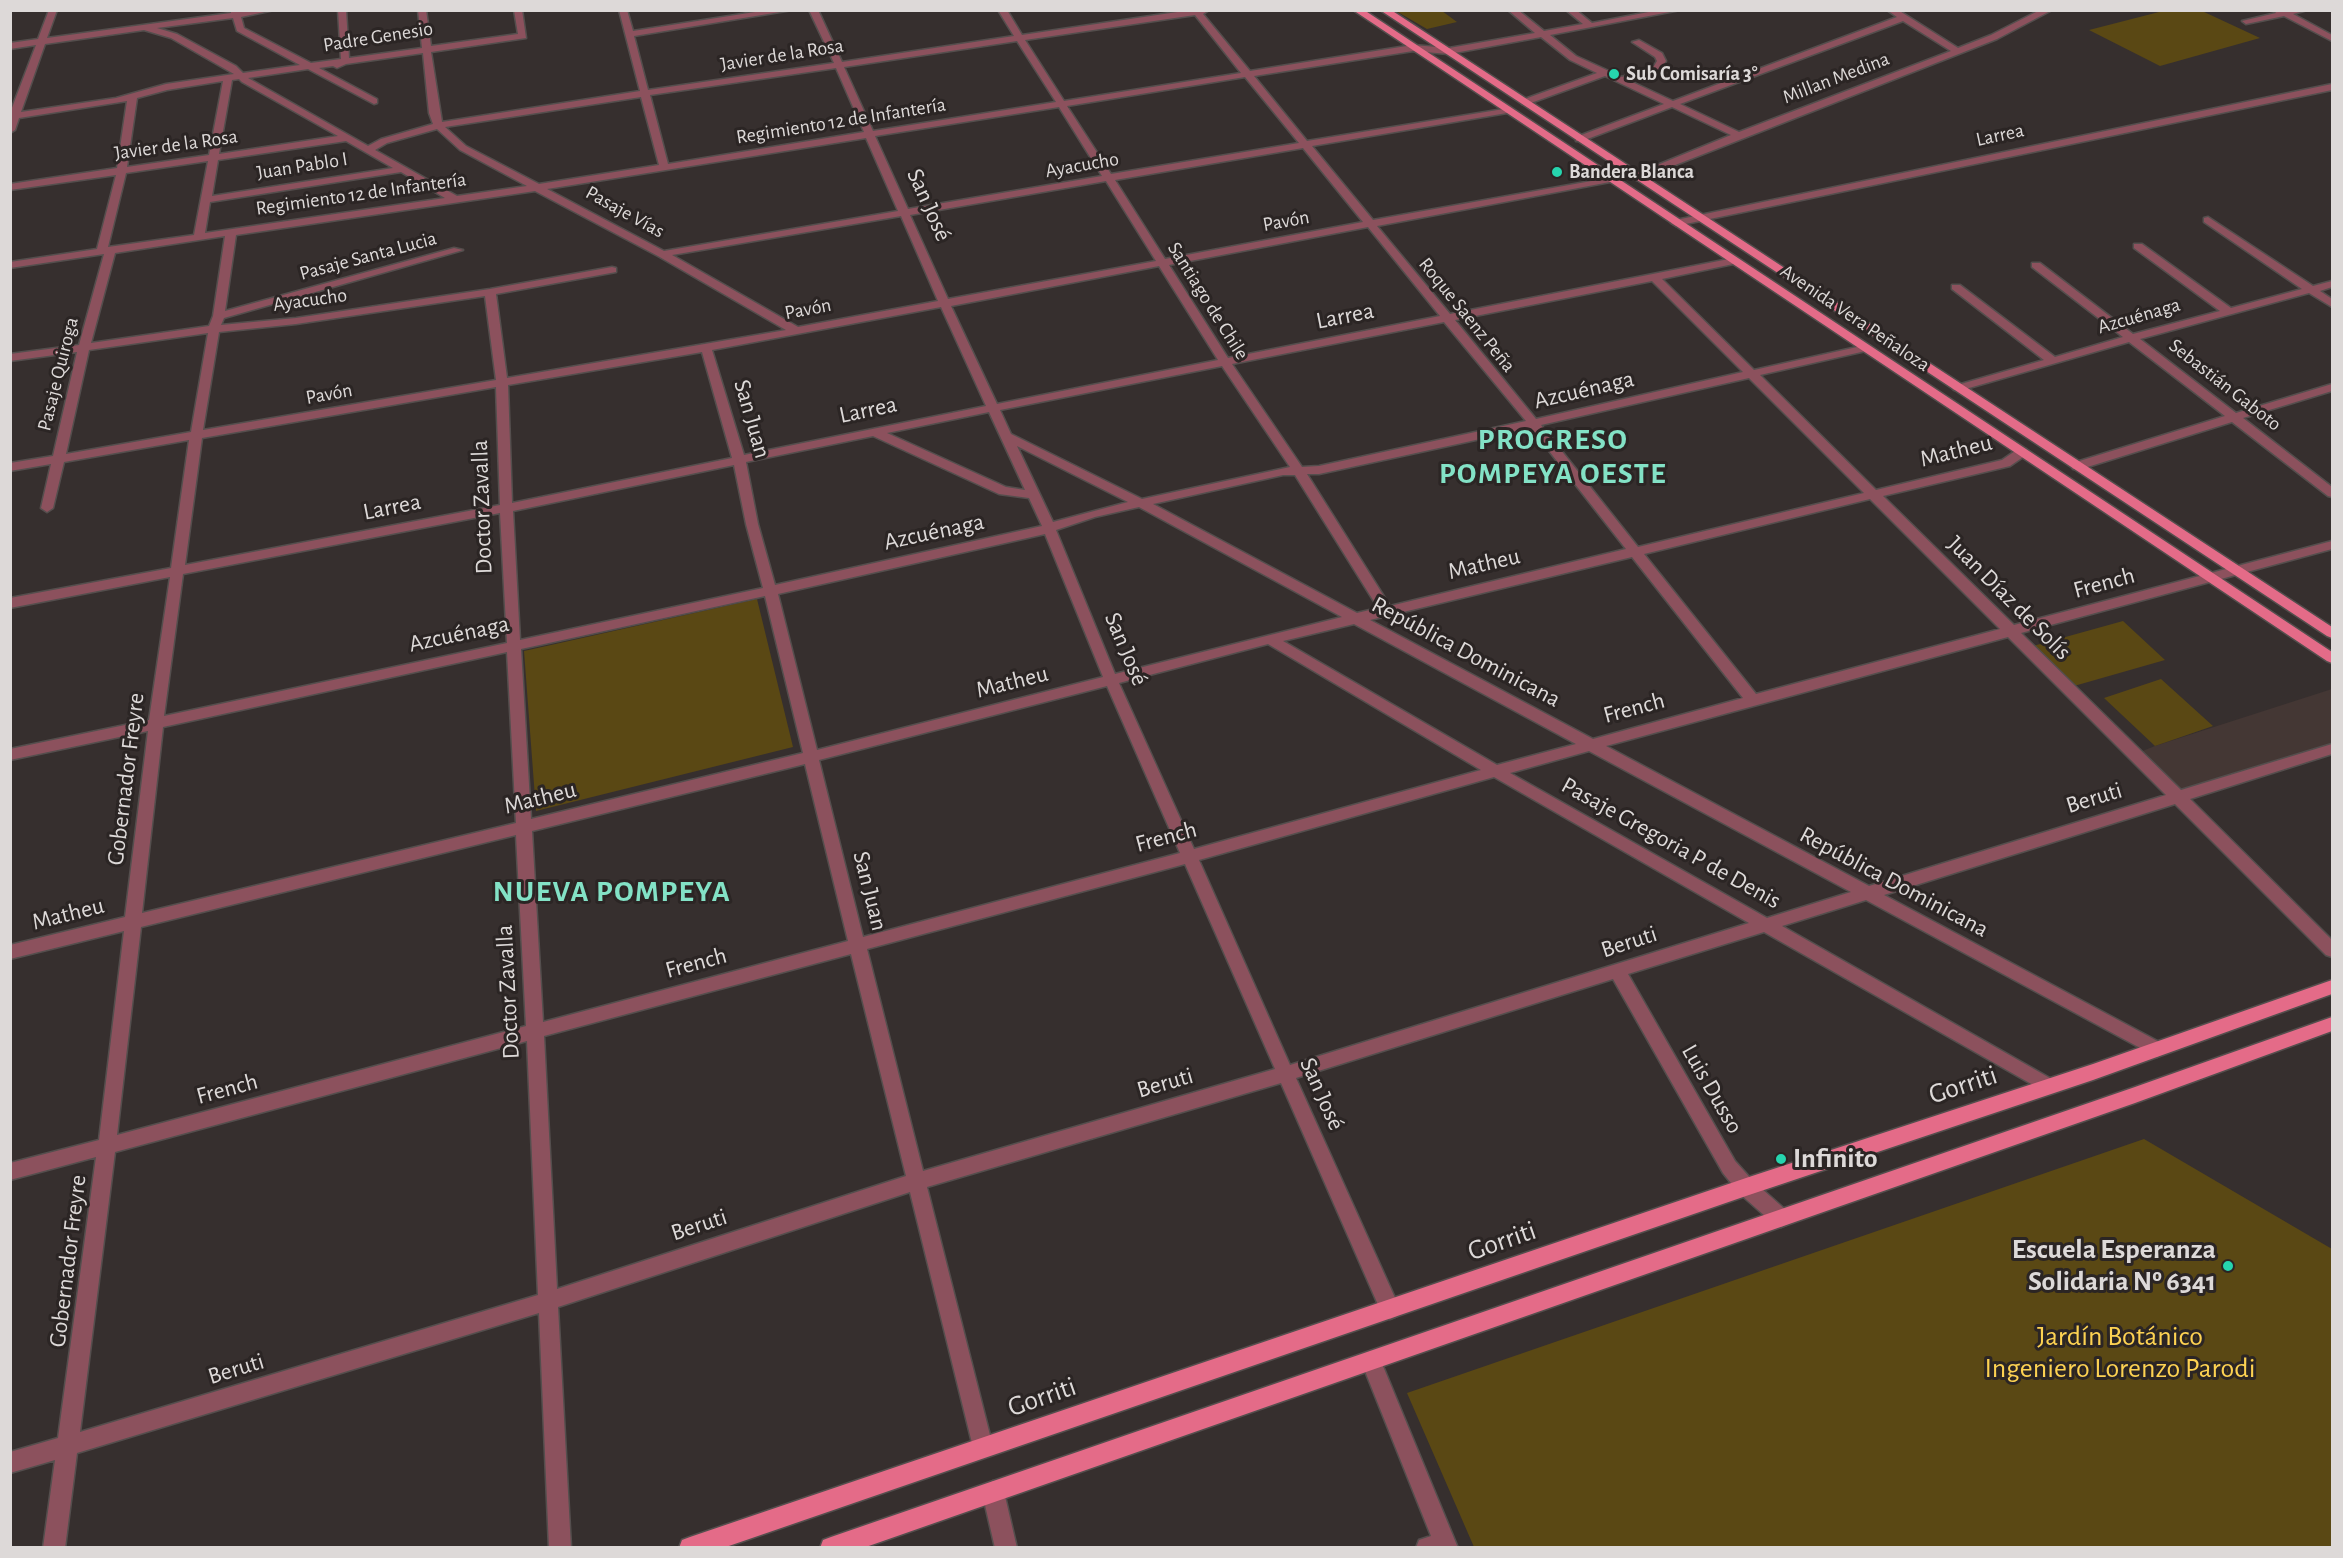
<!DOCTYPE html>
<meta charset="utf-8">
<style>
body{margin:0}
#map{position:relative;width:2343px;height:1558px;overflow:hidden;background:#362f2e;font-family:"Alegreya Sans",sans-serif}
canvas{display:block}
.frame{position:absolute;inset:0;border:12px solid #ddd9d8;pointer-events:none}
</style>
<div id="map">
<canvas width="2343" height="1558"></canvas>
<div class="frame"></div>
</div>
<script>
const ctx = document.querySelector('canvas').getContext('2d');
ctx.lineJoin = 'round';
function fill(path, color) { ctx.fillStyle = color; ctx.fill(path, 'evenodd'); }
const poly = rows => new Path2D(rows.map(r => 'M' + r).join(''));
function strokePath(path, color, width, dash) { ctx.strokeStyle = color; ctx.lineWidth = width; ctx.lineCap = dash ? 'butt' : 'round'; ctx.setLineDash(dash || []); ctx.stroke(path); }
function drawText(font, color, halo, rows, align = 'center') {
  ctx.font = font + ' "Alegreya Sans",sans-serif'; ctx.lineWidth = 6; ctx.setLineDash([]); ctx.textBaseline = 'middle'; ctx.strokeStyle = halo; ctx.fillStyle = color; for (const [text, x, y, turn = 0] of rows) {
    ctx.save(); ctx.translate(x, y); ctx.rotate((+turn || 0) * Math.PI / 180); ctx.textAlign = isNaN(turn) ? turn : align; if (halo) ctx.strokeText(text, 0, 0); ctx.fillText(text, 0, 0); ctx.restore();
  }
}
fill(poly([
 [2332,689,2332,749,2180,798,2135,754,2155,746]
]), '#443734');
fill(poly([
 [1396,11,1442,11,1457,22,1427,29],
 [2202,11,2260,38,2160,66,2089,30,2163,11],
 [757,599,793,747,536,811,524,651],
 [2123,621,2165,660,2074,686,2033,646],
 [2161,679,2213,726,2155,746,2104,698],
 [2144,1139,2332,1249,2332,1547,1474,1547,1407,1393]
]), '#5a4814');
const minor = poly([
 [49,10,57,10,47,38,231,13,231,10,274,10,241,17,244,28,311,63,341,59,338,10,346,10,349,58,422,48,418,10,426,10,431,46,518,34,514,10,522,10,526,38,431,52,442,122,640,91,619,10,627,10,633,31,768,10,792,10,634,36,648,90,834,63,809,10,818,10,842,62,1014,36,998,10,1007,10,1022,35,1191,10,1209,10,1203,14,1250,71,1413,45,1449,48,1535,33,1508,10,1518,10,1544,31,1583,24,1566,10,1576,10,1592,23,1659,10,1680,10,1550,35,1576,56,1622,77,1654,66,1657,61,1655,57,1632,42,1639,40,1662,53,1666,61,1660,70,1630,81,1673,101,1897,17,1887,10,1898,10,1958,48,1991,35,2040,10,2052,10,1997,39,1637,180,1633,179,1633,175,1731,135,1672,107,1582,141,1576,141,1576,137,1664,104,1605,76,1528,104,1522,104,1522,100,1597,73,1570,60,1541,37,1449,54,1413,51,1254,76,1307,141,1510,108,1510,112,1507,113,1312,146,1373,220,1614,177,1614,181,1610,182,1377,226,1450,314,1734,258,1738,259,1738,263,1662,279,1754,370,1866,345,1870,346,1870,350,1760,375,1876,490,2002,460,2018,449,2026,449,2026,455,2010,466,1883,496,2014,625,2332,541,2332,549,2021,633,2181,790,2332,744,2332,754,2190,799,2332,940,2332,957,2326,955,2175,804,1884,895,2163,1044,2166,1049,2163,1054,2157,1057,1866,900,1782,926,2055,1081,2058,1086,2055,1091,2049,1094,1764,932,1628,974,1735,1161,1753,1181,1788,1212,1790,1218,1788,1224,1781,1227,1774,1224,1739,1193,1723,1173,1613,979,1296,1078,1400,1309,1397,1316,1390,1319,1383,1316,1281,1083,927,1187,993,1447,990,1454,983,1457,976,1454,973,1447,910,1192,558,1307,571,1548,549,1548,539,1313,77,1453,65,1548,43,1548,55,1460,10,1473,10,1452,58,1438,96,1157,10,1180,10,1163,99,1140,124,931,10,959,10,945,125,917,148,731,10,760,10,749,149,720,170,577,10,608,10,598,171,568,189,440,64,462,53,508,47,512,41,508,51,464,10,471,10,463,53,456,77,352,10,361,10,354,79,345,104,254,10,268,10,262,97,249,116,175,10,190,10,184,117,168,127,101,19,118,15,130,10,133,10,113,36,45,10,49,10,43,38,39,49,10],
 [1195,15,1241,73,1064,101,1025,40,1195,15],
 [233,18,237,31,300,65,243,73,236,66,177,34,157,28,233,18],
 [1903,21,1951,51,1739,132,1680,104,1903,21],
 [144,30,171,38,234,74,166,84,116,98,21,112,45,44,144,30],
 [1017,41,1056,102,873,131,844,67,1017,41],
 [423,53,429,113,433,124,381,139,368,146,248,78,308,69,374,104,377,103,377,99,319,68,333,66,337,68,346,64,423,53],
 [836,68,864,132,668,164,650,95,836,68],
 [1245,77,1299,143,1111,174,1067,106,1245,77],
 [239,79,242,82,338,136,219,154,232,80,239,79],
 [223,81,209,155,127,167,137,98,167,90,223,81],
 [641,97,659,165,539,184,466,146,445,127,641,97],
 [1059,107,1102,176,908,209,875,136,1059,107],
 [437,129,460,150,527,186,457,196,375,150,387,143,437,129],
 [866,138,898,211,664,251,547,189,866,138],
 [346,141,393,168,212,196,218,160,346,141],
 [1303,148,1363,222,1165,259,1115,180,1303,148],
 [208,161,194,235,108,247,126,173,208,161],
 [401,172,445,198,205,233,210,202,401,172],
 [1106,181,1156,261,948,299,910,215,1106,181],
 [535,191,658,256,786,330,507,378,496,294,616,272,616,268,612,267,490,289,296,318,221,325,224,318,463,250,454,248,225,311,236,235,535,191],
 [901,216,938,301,798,327,672,255,901,216],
 [1368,227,1440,316,1228,358,1169,265,1368,227],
 [225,236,213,316,209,326,91,343,115,253,225,236],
 [1159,266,1218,360,997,404,951,306,1159,266],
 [1652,281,1743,372,1536,419,1455,320,1652,281],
 [485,296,496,380,203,430,219,332,296,324,485,296],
 [941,307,986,406,744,455,712,350,941,307],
 [1444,322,1526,421,1319,466,1302,467,1232,364,1444,322],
 [208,333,191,432,66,454,89,350,208,333],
 [702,352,732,458,512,503,508,385,702,352],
 [1222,366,1290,467,1142,499,1011,434,1000,410,1222,366],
 [1749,378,1864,493,1638,547,1541,425,1749,378],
 [496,387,500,505,185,565,202,438,496,387],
 [989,412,1025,490,1006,487,887,433,989,412],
 [1531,428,1626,549,1390,606,1307,474,1319,474,1531,428],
 [873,436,999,494,1029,498,1042,526,775,585,758,524,746,462,873,436],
 [1017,446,1128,502,1053,522,1017,446],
 [734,465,746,524,763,588,520,640,513,511,734,465],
 [1283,475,1295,475,1378,608,1357,613,1153,504,1283,475],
 [1870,499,2000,629,1756,694,1644,554,1870,499],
 [1139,507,1342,617,1115,674,1056,530,1095,517,1139,507],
 [500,513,507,643,164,716,183,574,500,513],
 [1045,534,1103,677,817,750,778,594,1045,534],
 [1632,557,1743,698,1593,739,1370,620,1632,557],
 [765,596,803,753,531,819,521,649,765,596],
 [1354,624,1576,744,1497,765,1283,641,1354,624],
 [2008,637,2166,795,1869,886,1606,746,2008,637],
 [1268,644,1481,770,1194,849,1119,683,1268,644],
 [507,652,516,823,142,913,163,727,507,652],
 [1107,686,1180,853,863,937,819,760,1107,686],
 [1589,751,1851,892,1767,918,1510,773,1589,751],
 [805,764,848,941,543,1022,532,831,805,764],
 [1494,777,1749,923,1290,1065,1199,860,1494,777],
 [516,835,526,1026,117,1135,141,927,516,835],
 [1185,864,1275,1069,923,1171,867,949,1185,864],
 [851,954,906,1176,557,1289,544,1036,851,954],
 [527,1041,538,1295,80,1432,115,1152,527,1041],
 [2274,10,2307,10,2293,14,2332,35,2332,41,2284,16,2246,24,2242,21,2276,13,2274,10],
 [2332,84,2332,90,1676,226,1671,223,1676,220,2332,84],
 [2208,217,2313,286,2332,281,2332,287,2320,291,2332,299,2332,307,2309,293,2140,339,2236,413,2332,384,2332,391,2243,418,2332,487,2332,497,2328,496,2232,422,2081,469,2073,469,2071,466,2073,463,2225,416,2129,342,1962,390,1954,390,1952,388,1954,386,2044,360,1952,289,1952,285,1960,285,2055,357,2123,337,2032,267,2032,263,2040,263,2133,334,2220,311,2134,248,2134,244,2142,244,2231,308,2302,289,2204,222,2204,218,2208,217],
 [1371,1351,1378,1354,1458,1548,1416,1548,1419,1540,1431,1536,1361,1361,1364,1354,1371,1351],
 [993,1481,1000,1485,1004,1492,1017,1548,995,1548,982,1492,986,1485,993,1481]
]);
const major = poly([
 [1353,10,1364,10,2332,652,2332,663,2327,661,1353,10],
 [1380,10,1391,10,2332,627,2332,638,2327,636,1380,10],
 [2332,980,2332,994,2093,1080,1746,1196,723,1548,679,1548,682,1540,690,1537,1746,1178,2093,1064,2332,980],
 [2332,1017,2332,1031,2135,1103,863,1548,820,1548,823,1540,831,1537,2135,1087,2332,1017]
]);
strokePath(minor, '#544e4d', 3);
strokePath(major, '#544e4d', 3);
fill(minor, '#8c515d');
fill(major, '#e46b88');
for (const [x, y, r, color] of [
 [1614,74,6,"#26d5ae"],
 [1557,172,6,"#26d5ae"],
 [1781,1159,6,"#26d5ae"],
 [2228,1266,6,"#26d5ae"]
]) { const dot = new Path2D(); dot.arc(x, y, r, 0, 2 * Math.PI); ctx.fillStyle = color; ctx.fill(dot); strokePath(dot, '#2b2524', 2); }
drawText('20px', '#ddd9d8', '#2b2524', [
 ["Padre Genesio",378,37,-9],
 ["Javier de la Rosa",782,55,-9],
 ["Millan Medina",1836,78,-21],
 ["Regimiento 12 de Infantería",841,121,-9],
 ["Larrea",2000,135,-12],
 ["Javier de la Rosa",176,145,-8],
 ["Ayacucho",1082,165,-10],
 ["Juan Pablo I",302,166,-9],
 ["Regimiento 12 de Infantería",361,194,-8],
 ["Pasaje Vías",625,212,29],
 ["Pavón",1286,221,-10],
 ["Pasaje Santa Lucia",368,256,-15],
 ["Ayacucho",310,300,-8],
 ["Santiago de Chile",1208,301,58],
 ["Pavón",808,309,-11],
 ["Roque Saenz Peña",1467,315,51],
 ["Azcuénaga",2139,316,-16],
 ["Avenida Vera Peñaloza",1855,318,34],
 ["Pasaje Quiroga",58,374,-76],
 ["Sebastián Gaboto",2225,385,38],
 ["Pavón",329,394,-10]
]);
drawText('bold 20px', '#ddd9d8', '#2b2524', [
 ["Sub Comisaría 3°",1626,74],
 ["Bandera Blanca",1569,172]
], 'left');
drawText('24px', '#ddd9d8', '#2b2524', [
 ["San José",929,205,66],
 ["Larrea",1345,316,-11],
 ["Azcuénaga",1584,390,-13],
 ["Larrea",868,410,-12],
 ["San Juan",752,419,74],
 ["Matheu",1956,451,-14],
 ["Larrea",392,507,-11],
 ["Doctor Zavalla",482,507,-92],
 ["Azcuénaga",934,532,-12],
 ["Matheu",1484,564,-13],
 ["French",2104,583,-15],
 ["Juan Díaz de Solís",2009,598,45],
 ["Azcuénaga",459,634,-12],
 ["San José",1126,649,67],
 ["República Dominicana",1466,652,28],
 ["Matheu",1012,682,-14],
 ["French",1634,708,-15],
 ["Gobernador Freyre",126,779,-83],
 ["Matheu",540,798,-14],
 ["Beruti",2094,798,-17],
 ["French",1166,837,-15],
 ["Pasaje Gregoria P de Denis",1671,843,29],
 ["República Dominicana",1894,882,28],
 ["San Juan",870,891,76],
 ["Matheu",68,914,-14],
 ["Beruti",1629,942,-18],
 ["French",696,963,-15],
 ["Doctor Zavalla",508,992,-93],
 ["Beruti",1165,1083,-16],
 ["French",227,1089,-15],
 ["Luis Dusso",1712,1089,60],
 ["San José",1322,1094,66],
 ["Beruti",699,1225,-18],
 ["Gobernador Freyre",68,1261,-83],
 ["Beruti",236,1369,-17]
]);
drawText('28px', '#ddd9d8', '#2b2524', [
 ["Gorriti",1963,1085,-18],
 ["Gorriti",1502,1241,-19],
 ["Gorriti",1042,1397,-19]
]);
drawText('bold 28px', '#ddd9d8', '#2b2524', [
 ["Infinito",1793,1159],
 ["Escuela Esperanza",2216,1250,"right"],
 ["Solidaria Nº 6341",2216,1282,"right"]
], 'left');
drawText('28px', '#fdd252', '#2b2524', [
 ["Jardín Botánico",2120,1337],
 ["Ingeniero Lorenzo Parodi",2120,1369]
]);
ctx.letterSpacing = '1.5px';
drawText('bold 30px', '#83e2c6', '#2b2524', [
 ["PROGRESO",1553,440],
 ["POMPEYA OESTE",1553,474],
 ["NUEVA POMPEYA",612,892]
]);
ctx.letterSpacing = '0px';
</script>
